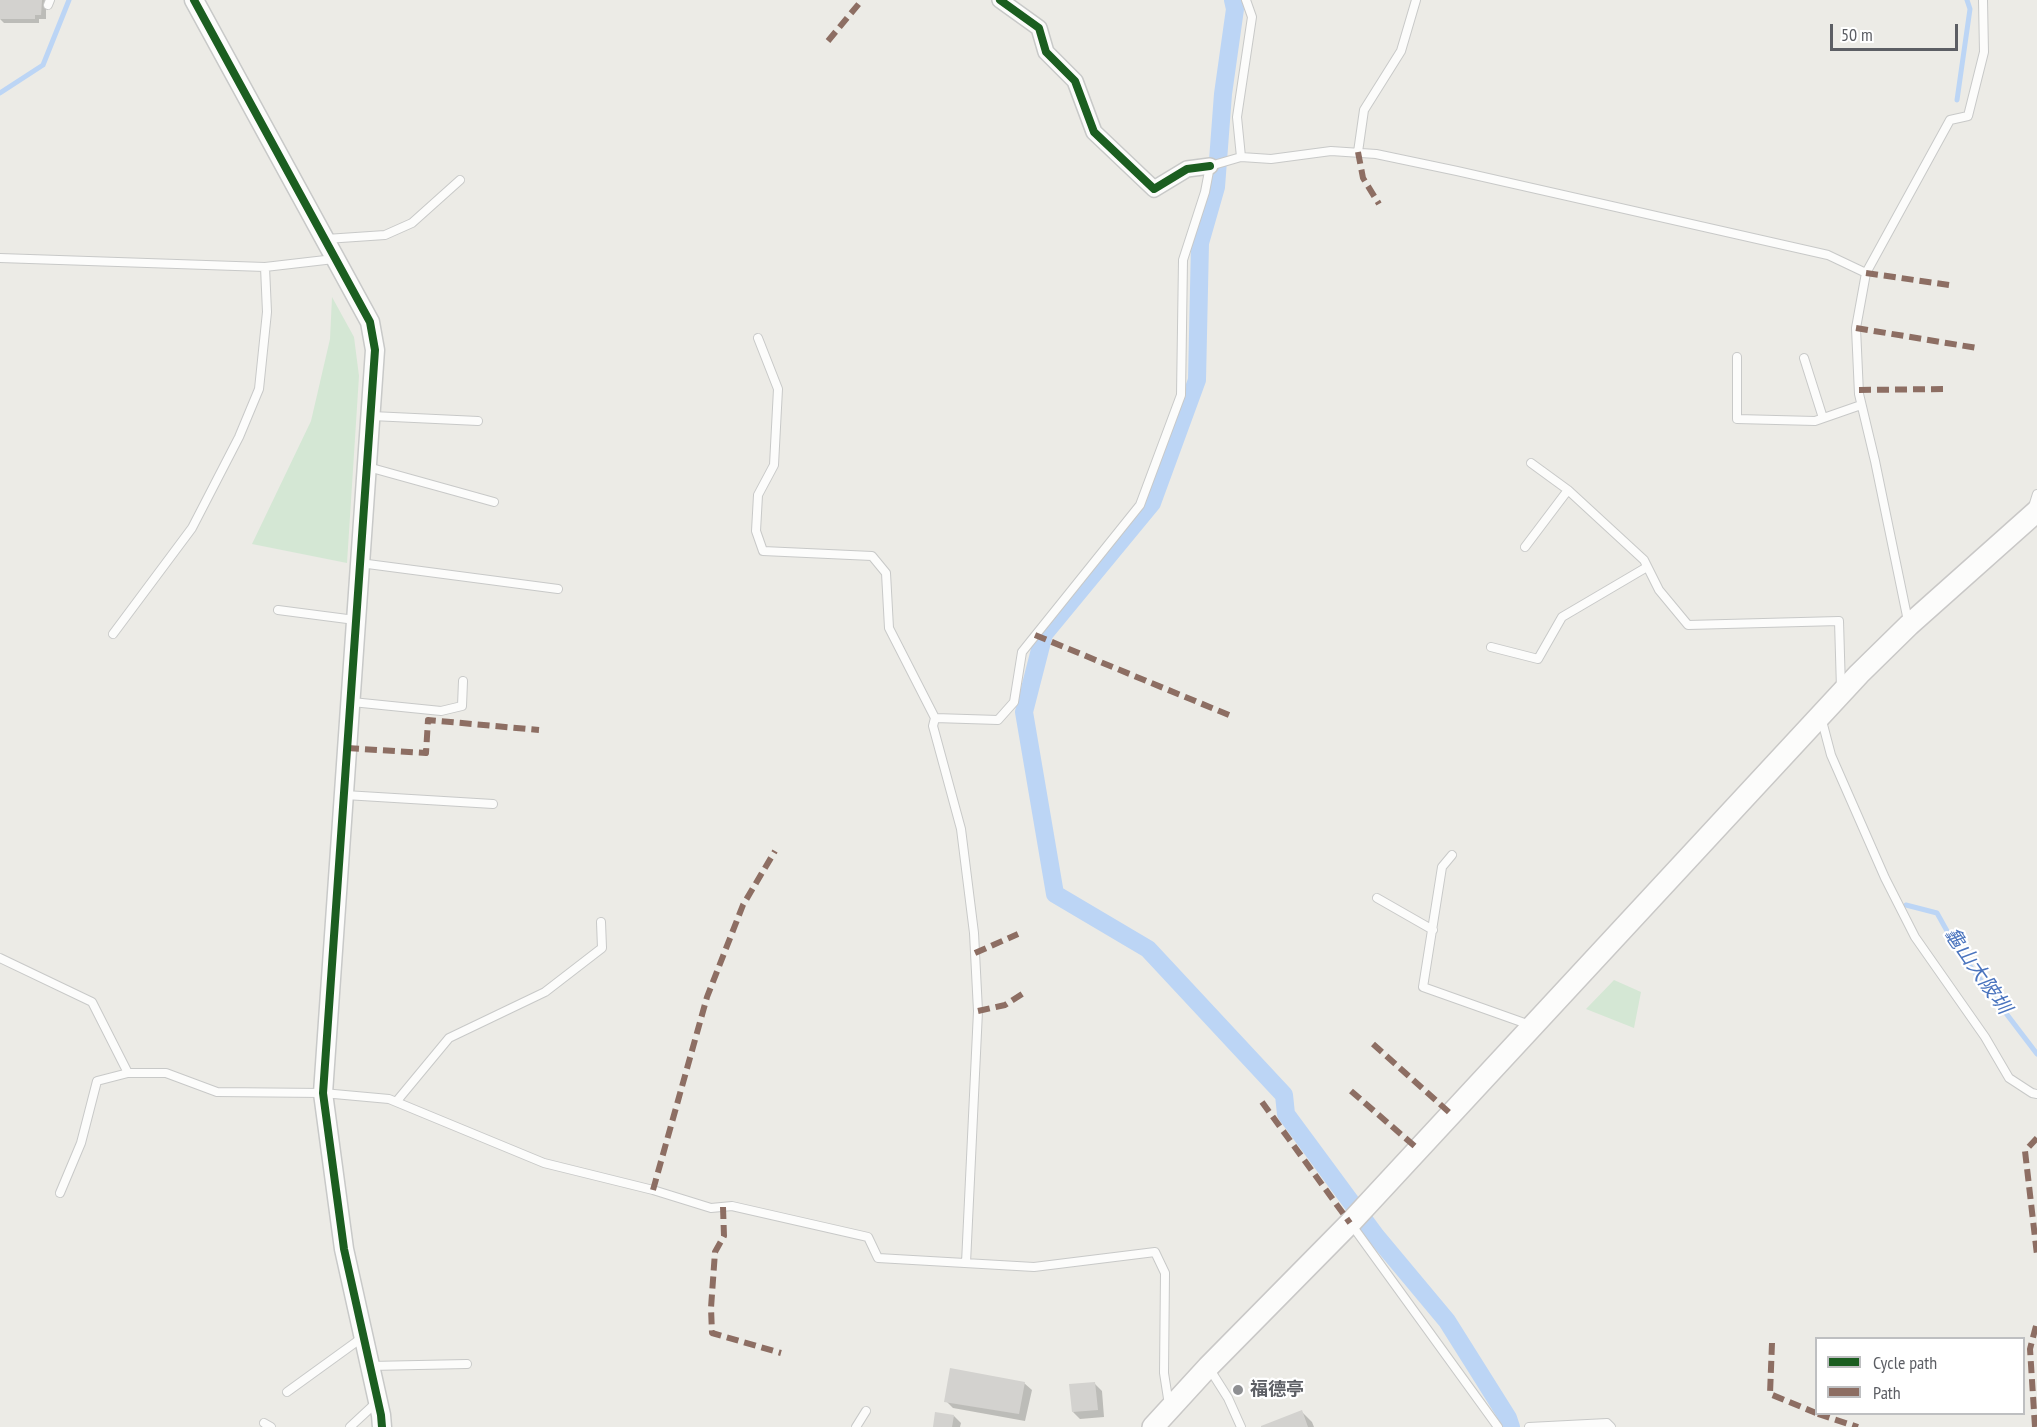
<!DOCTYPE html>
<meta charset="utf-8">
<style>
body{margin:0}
#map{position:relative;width:2037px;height:1427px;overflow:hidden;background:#ecebe6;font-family:"PT Sans Narrow",sans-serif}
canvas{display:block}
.legend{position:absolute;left:1815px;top:1337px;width:210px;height:78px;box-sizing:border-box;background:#fff;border:2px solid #bebfc1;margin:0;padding:8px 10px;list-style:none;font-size:18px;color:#5c5e64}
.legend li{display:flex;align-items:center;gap:12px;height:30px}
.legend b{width:30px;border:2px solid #bebfc1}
.scale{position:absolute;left:1830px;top:24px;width:128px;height:27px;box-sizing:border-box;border:3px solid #5c5e64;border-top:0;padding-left:8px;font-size:18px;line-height:21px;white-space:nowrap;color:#5c5e64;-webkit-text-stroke:4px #fff;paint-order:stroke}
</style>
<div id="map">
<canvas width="2037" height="1427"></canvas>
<ul class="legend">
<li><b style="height:8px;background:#1b5e20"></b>Cycle path</li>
<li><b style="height:8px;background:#8d6e63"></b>Path</li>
</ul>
<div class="scale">50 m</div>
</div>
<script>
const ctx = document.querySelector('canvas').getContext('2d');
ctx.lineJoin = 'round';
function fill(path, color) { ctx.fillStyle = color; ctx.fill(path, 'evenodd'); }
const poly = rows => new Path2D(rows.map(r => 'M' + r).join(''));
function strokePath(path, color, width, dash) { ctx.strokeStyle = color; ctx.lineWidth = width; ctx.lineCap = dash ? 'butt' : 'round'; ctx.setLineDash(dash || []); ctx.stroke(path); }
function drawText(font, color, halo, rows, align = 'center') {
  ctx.font = font + ' "PT Sans Narrow","Noto Sans TC",sans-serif'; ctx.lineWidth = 4.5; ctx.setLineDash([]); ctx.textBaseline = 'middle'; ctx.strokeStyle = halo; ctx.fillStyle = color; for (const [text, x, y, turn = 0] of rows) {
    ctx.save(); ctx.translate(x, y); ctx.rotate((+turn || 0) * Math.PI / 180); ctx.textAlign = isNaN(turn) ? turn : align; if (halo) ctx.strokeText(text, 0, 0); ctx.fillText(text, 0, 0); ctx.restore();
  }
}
fill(poly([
 [332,297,354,337,359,376,347,563,252,544,311,421,330,339],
 [1614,980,1641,992,1634,1028,1586,1009]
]), '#d4e7d4');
fill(poly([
 [0,0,46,0,46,19,39,19,39,23,4,23,0,19],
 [1024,1383,1032,1390,1025,1421,953,1408,946,1401],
 [1095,1384,1102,1391,1104,1417,1080,1419,1073,1412],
 [1302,1412,1312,1422,1314,1427,1261,1427],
 [954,1416,961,1423,960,1427,935,1427]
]), '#0003');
strokePath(poly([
 [0,93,43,65,69,0],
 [1957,100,1970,9,1967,0],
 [1906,905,1937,913,1957,949,2037,1054]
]), '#bcd5f5', 5);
strokePath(poly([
 [1233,0,1235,9,1223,94,1216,187,1200,243,1197,380,1152,503,1044,634,1024,712,1055,894,1148,949,1284,1095,1286,1114,1376,1236,1447,1321,1508,1418,1511,1427]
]), '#bcd5f5', 18);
fill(poly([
 [0,0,42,0,41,15,35,15,35,19,0,19],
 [950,1368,1025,1382,1019,1414,944,1402],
 [1095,1382,1098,1410,1072,1412,1069,1384],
 [1302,1410,1308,1427,1261,1427,1261,1426],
 [935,1412,954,1415,952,1427,933,1427]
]), '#d3d2cf');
const service = poly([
 [48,5,50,0],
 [1358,152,1364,110,1401,51,1416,0],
 [1241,157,1237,117,1252,17,1246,0],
 [326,239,385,235,412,223,460,180],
 [0,258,265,267,334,259],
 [1866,273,1950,120,1968,116,1984,52,1983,0],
 [758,338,778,389,774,465,758,495,756,531,763,551,872,556,886,573,889,628,935,718],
 [1737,357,1737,419,1815,421,1861,405],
 [1804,358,1823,418],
 [372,416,478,421],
 [1531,463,1568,490,1644,560,1659,590,1688,625,1839,621,1841,689],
 [368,467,494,502],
 [2032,510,2037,494],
 [1525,547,1568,490],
 [360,563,558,589],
 [278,610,355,620],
 [113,634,192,528,239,437,259,389,267,312,265,267],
 [1491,647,1538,659,1562,617,1647,567],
 [352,702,441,711,462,706,463,681],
 [1821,717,1831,755,1885,878,1915,937,1985,1037,2009,1078,2032,1093,2037,1094],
 [345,795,493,804],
 [1452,855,1442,867,1423,987,1530,1025],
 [1377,898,1433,930],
 [0,958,92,1002,128,1073,166,1073,217,1092,323,1093,389,1099,544,1163,653,1190,711,1208,732,1206,868,1237,878,1258,1034,1267,1155,1252,1165,1273,1164,1373,1169,1405],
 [396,1102,449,1038,545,992,602,948,601,922],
 [60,1193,81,1143,97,1081,128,1073],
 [1351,1224,1498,1427],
 [966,1263,978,1011,974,933,961,829,933,726,935,718,998,720,1014,702,1022,652,1140,505,1181,395,1183,260,1205,192,1210,166,1241,157,1271,159,1331,151,1376,154,1457,171,1828,255,1866,273,1856,328,1859,394,1875,461,1908,621],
 [370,1366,467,1364],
 [1209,1368,1228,1398,1241,1427],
 [287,1392,363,1337],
 [264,1423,271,1427],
 [350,1427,378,1401],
 [856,1427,866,1411],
 [1529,1427,1607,1423,1611,1427]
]);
const minor = poly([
 [1000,0,1039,28,1046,52,1075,81,1094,132,1154,189,1187,169,1210,166]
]);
const tertiary = poly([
 [194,0,370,322,375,350,323,1093,344,1249,381,1415,382,1427]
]);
const secondary = poly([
 [1153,1427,1208,1367,1351,1222,1859,674,1909,625,2037,511]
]);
strokePath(service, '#c8c9c8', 10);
strokePath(minor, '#c8c9c8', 18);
strokePath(tertiary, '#c8c9c8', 21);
strokePath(secondary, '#c9c8c7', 24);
strokePath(service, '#fcfcfb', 8);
strokePath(minor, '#fcfcfb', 15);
strokePath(tertiary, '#fcfcfb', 18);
strokePath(secondary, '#fcfcfb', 21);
strokePath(poly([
 [828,41,862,0],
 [1358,152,1363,178,1379,204],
 [1866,273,1949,285],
 [1856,328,1977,348],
 [1859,390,1943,389],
 [1035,635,1229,715],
 [347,748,426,753,428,720,539,730],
 [975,953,1018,934],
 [978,1011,1005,1005,1027,991],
 [1373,1044,1451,1114],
 [1351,1091,1418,1149],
 [1262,1102,1350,1223],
 [2037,1138,2025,1151,2037,1255],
 [653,1190,707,997,743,905,775,851],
 [723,1207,724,1236,715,1252,711,1308,712,1333,781,1353],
 [1772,1343,1770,1394,1816,1413],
 [1818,1414,1858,1427],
 [2035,1427,2030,1349,2037,1322]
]), '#8d6e63', 6, [12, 6]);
strokePath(poly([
 [194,0,370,322,375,350,323,1093,344,1249,381,1415,382,1427],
 [1000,0,1039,28,1046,52,1075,81,1094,132,1154,189,1187,169,1210,166]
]), '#1b5e20', 8);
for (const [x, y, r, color] of [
 [1238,1390,6,"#8e8f92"]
]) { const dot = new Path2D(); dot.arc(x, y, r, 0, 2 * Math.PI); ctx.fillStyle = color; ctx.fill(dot); strokePath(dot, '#fff', 2); }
drawText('bold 18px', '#5c5e64', '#fff', [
 ["福德亭",1250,1390]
], 'left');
drawText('italic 20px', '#4a74be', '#fff', [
 ["龜山大陂圳",1977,971,55]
]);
</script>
